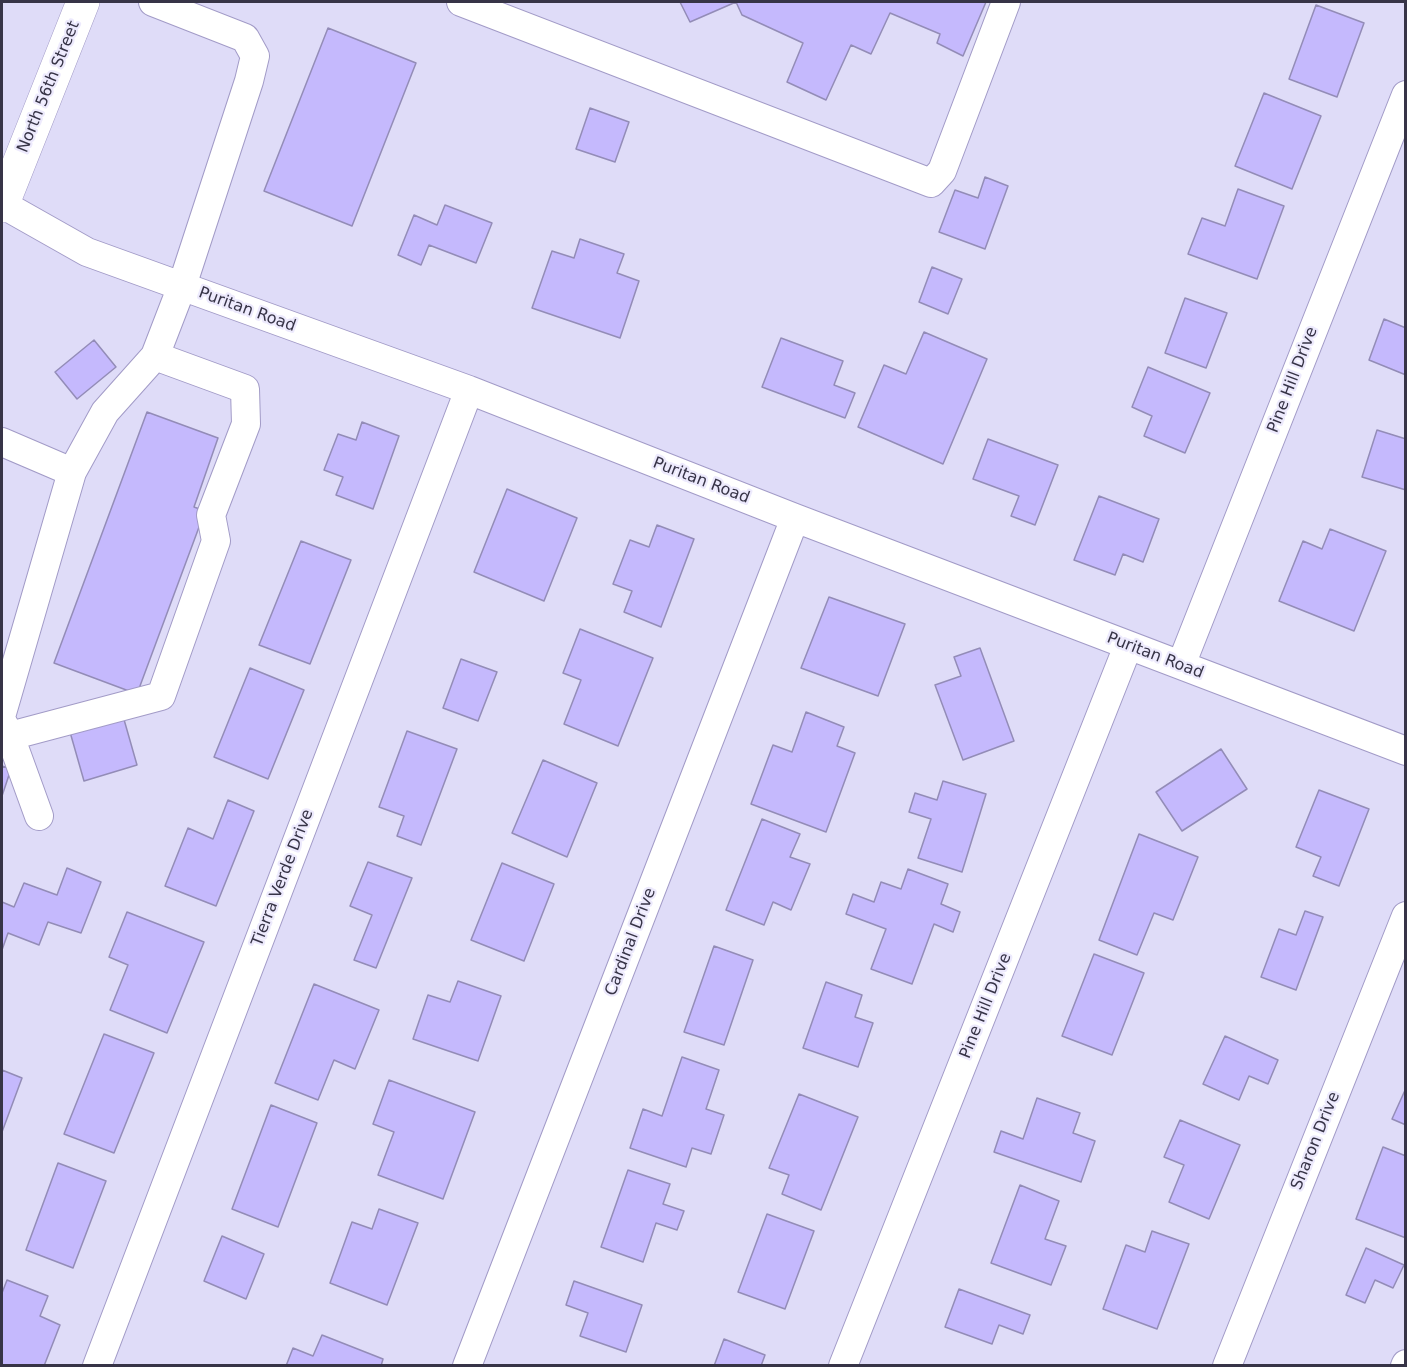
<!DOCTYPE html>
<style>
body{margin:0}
#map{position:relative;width:1407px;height:1367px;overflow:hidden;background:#dfdcf8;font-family:"DejaVu Sans",sans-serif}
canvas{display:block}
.frame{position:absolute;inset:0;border:3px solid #373447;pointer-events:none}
</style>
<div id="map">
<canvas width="1407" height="1367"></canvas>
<div class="frame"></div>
</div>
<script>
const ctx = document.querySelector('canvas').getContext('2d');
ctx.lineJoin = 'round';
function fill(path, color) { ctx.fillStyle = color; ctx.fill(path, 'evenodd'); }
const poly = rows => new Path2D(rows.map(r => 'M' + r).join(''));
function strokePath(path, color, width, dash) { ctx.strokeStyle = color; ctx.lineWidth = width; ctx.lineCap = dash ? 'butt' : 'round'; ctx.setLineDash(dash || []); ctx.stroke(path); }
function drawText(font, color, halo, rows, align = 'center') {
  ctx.font = font + ' "DejaVu Sans",sans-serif'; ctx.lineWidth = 4.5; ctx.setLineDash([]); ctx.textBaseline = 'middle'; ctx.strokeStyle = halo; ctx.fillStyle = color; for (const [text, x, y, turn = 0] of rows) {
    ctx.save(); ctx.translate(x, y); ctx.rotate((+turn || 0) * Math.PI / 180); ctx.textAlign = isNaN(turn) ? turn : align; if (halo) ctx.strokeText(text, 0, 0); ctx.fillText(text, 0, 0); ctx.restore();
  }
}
const building = poly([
 [680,2,986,2,963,56,937,43,940,34,890,13,871,54,851,45,826,100,787,82,803,43,742,15,736,2,690,22,680,2],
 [1316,5,1364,23,1337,97,1289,79,1316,5],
 [328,28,416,63,352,226,264,191,328,28],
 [1264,93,1321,116,1292,189,1235,166,1264,93],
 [590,108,629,122,615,162,576,149,590,108],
 [985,177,1008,186,985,249,939,232,955,190,978,198,985,177],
 [1238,189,1284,206,1257,279,1188,254,1202,218,1225,226,1238,189],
 [445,205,492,223,476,263,429,245,421,265,398,255,414,215,437,225,445,205],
 [580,239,624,254,617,273,639,281,620,338,532,308,552,251,574,258,580,239],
 [932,267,962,279,948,314,919,302,932,267],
 [1185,298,1227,313,1206,368,1165,353,1185,298],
 [1384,319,1406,328,1406,375,1369,360,1384,319],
 [924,332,987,359,943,464,858,427,884,365,906,374,924,332],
 [781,338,843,361,834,385,855,393,845,418,762,387,781,338],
 [94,340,116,367,77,399,55,372,94,340],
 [1148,367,1210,393,1185,453,1144,436,1152,416,1132,407,1148,367],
 [147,412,218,438,194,507,205,511,137,694,54,663,147,412],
 [362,422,399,436,373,509,336,495,343,477,324,470,338,434,356,440,362,422],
 [1377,430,1406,439,1406,490,1362,477,1377,430],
 [988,439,1058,465,1035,525,1011,516,1019,496,973,479,988,439],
 [507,489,577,518,544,601,474,572,507,489],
 [1099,496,1159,519,1143,562,1123,554,1115,575,1074,560,1099,496],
 [657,525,694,539,661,627,624,612,632,591,613,584,630,540,649,547,657,525],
 [1330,529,1386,551,1354,631,1279,601,1303,541,1322,549,1330,529],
 [301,541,351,560,310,664,259,645,301,541],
 [829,597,905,624,878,696,801,668,829,597],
 [580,629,653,658,618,746,564,724,581,680,563,673,580,629],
 [980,648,1014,741,963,760,935,685,961,676,954,657,980,648],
 [461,659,497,672,478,721,443,708,461,659],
 [250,668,304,690,268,779,214,757,250,668],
 [806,712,844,727,837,746,855,753,826,832,751,804,773,745,792,752,806,712],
 [123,716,137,765,84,781,70,732,123,716],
 [407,731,457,749,421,845,397,836,404,816,379,807,407,731],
 [1221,749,1247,789,1182,831,1156,792,1221,749],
 [543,760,597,783,567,857,512,833,543,760],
 [2,766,11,769,2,796,2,766],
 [943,781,986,794,962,872,918,858,931,819,909,812,915,793,937,800,943,781],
 [1319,790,1369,809,1339,886,1313,876,1321,857,1296,847,1319,790],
 [228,800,254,811,216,906,165,886,188,828,213,839,228,800],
 [762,819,800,834,790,857,810,864,791,910,773,902,764,925,726,910,762,819],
 [1139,834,1198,857,1173,920,1154,913,1137,955,1099,940,1139,834],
 [368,862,412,878,376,968,354,960,372,915,350,906,368,862],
 [502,863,554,884,524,961,471,940,502,863],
 [67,868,101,882,81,933,48,922,39,945,8,933,2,950,2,902,14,907,24,883,57,895,67,868],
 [908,869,948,884,941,904,960,912,953,932,934,924,912,984,871,969,886,929,846,914,853,894,874,902,881,882,901,889,908,869],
 [1305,911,1323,917,1296,990,1261,977,1279,929,1296,935,1305,911],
 [127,912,204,942,167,1033,110,1010,128,965,109,957,127,912],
 [714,946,753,960,724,1045,684,1032,714,946],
 [1094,954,1144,973,1112,1055,1062,1036,1094,954],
 [458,981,501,996,478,1061,413,1039,428,995,450,1002,458,981],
 [826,982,862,995,855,1017,873,1023,858,1067,803,1048,826,982],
 [314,984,379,1010,355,1069,334,1060,318,1100,275,1083,314,984],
 [104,1034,154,1053,114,1153,64,1134,104,1034],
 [1225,1036,1278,1060,1268,1084,1249,1076,1239,1100,1203,1084,1225,1036],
 [682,1057,719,1070,706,1109,724,1115,711,1154,692,1148,686,1167,630,1148,643,1109,662,1116,682,1057],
 [2,1070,22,1078,2,1132,2,1070],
 [389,1080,475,1112,443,1199,378,1175,394,1132,373,1124,389,1080],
 [1406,1088,1406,1125,1392,1119,1406,1088],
 [799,1094,858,1117,821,1210,782,1194,789,1175,769,1168,799,1094],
 [1037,1098,1080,1113,1073,1133,1095,1141,1081,1182,994,1152,1001,1131,1023,1139,1037,1098],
 [271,1105,317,1123,278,1227,232,1209,271,1105],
 [1180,1120,1240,1145,1209,1219,1169,1202,1184,1165,1164,1157,1180,1120],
 [1383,1147,1406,1156,1406,1238,1356,1219,1383,1147],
 [58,1163,106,1181,73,1268,26,1250,58,1163],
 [628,1170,670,1184,663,1204,684,1211,677,1230,656,1223,643,1262,601,1247,628,1170],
 [1020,1185,1059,1201,1045,1239,1066,1246,1051,1285,991,1263,1020,1185],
 [379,1209,418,1223,387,1305,330,1283,352,1222,372,1229,379,1209],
 [767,1214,814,1231,785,1309,738,1292,767,1214],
 [1152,1231,1189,1244,1157,1329,1103,1309,1126,1245,1145,1252,1152,1231],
 [222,1236,264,1254,246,1299,204,1281,222,1236],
 [1366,1248,1404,1265,1393,1288,1375,1280,1365,1303,1346,1295,1366,1248],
 [7,1280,48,1296,40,1316,60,1325,44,1366,2,1366,2,1293,7,1280],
 [574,1281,642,1305,626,1352,580,1336,588,1313,566,1305,574,1281],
 [959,1289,1030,1315,1023,1334,999,1325,992,1344,945,1327,959,1289],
 [322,1335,383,1359,381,1366,286,1366,293,1348,313,1356,322,1335],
 [724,1339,765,1355,761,1366,714,1366,724,1339]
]);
fill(building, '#c5b9fd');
strokePath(building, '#938cb7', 1.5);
const minor = poly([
 [461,2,931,183,942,171,1006,2],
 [2,204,87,252,469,390,795,518,1406,751],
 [2,442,72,472],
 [1181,665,1406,95],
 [2,713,72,472,105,412,155,356,182,286,249,81,255,56,245,38,153,2],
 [2,721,10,736,39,816],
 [10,736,161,696,216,541,211,515,246,424,245,389,155,356],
 [97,1366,469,390],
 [467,1366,795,518],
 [843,1366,1128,646],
 [1227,1366,1406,916],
 [1405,1366,1406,1364]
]);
const major = poly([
 [2,206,83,2]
]);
strokePath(minor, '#a29bc7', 30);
strokePath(major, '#a29bc7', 34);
strokePath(minor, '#fff', 28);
strokePath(major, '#fff', 33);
drawText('16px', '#373447', '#edeafd', [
 ["North 56th Street",49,87,-68],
 ["Puritan Road",247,310,20],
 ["Pine Hill Drive",1293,380,-69],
 ["Puritan Road",701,481,21],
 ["Puritan Road",1155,656,21],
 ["Tierra Verde Drive",283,878,-69],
 ["Cardinal Drive",631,942,-69],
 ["Pine Hill Drive",986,1006,-68],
 ["Sharon Drive",1316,1141,-68]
]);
</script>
